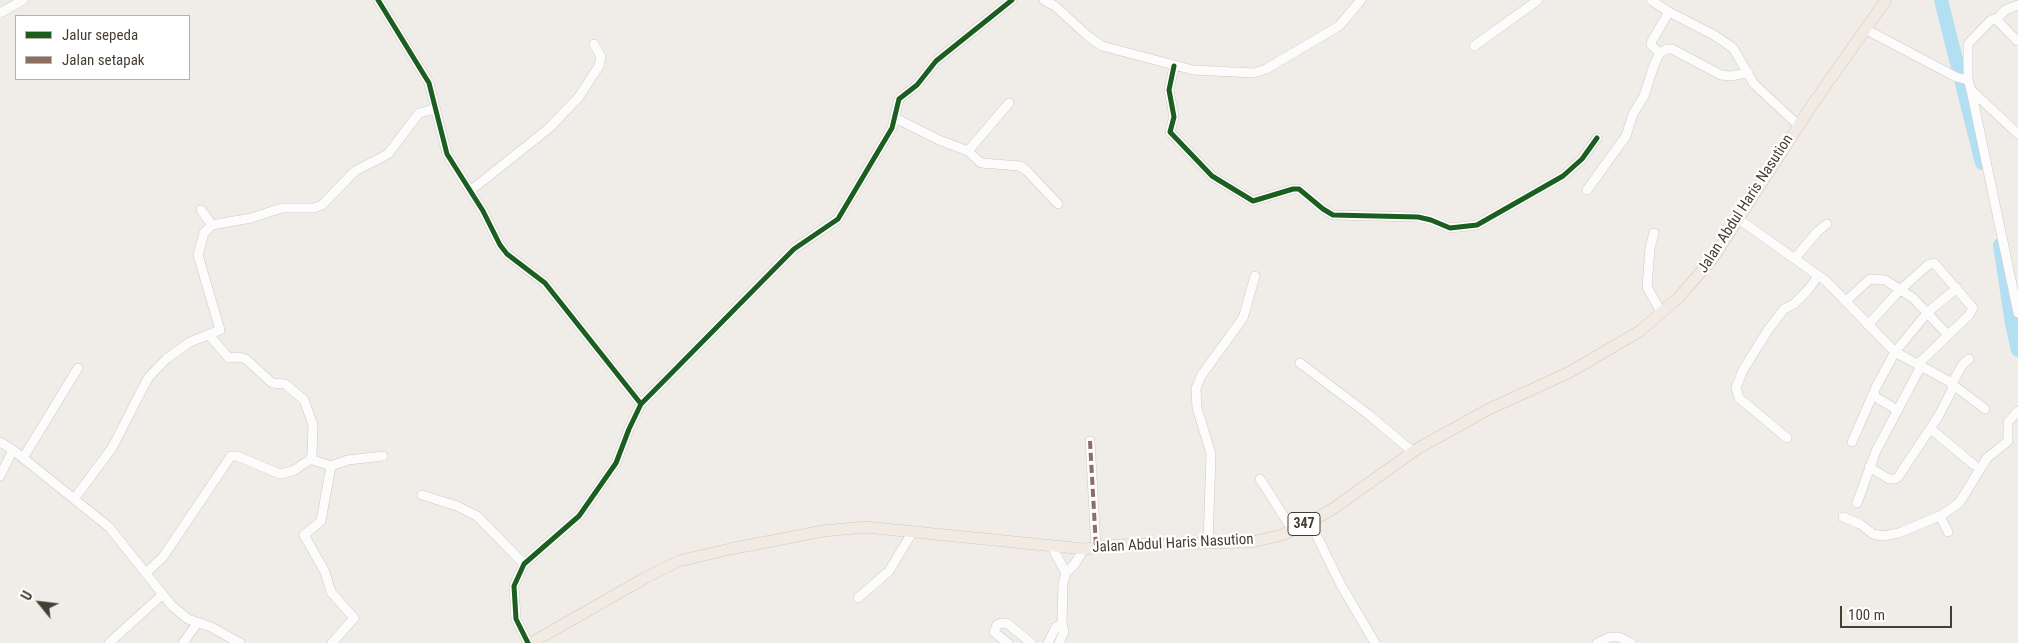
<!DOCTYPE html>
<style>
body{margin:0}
#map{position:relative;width:2018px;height:643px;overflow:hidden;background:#f0ede8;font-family:"Roboto Condensed",sans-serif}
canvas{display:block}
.legend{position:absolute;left:15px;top:15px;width:175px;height:65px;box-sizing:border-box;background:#fff;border:1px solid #b5b2ad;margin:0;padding:6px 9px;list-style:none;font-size:15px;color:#473e33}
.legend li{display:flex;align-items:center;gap:10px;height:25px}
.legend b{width:25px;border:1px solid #b5b2ad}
.north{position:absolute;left:15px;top:578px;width:50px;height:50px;-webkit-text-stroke:4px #fff;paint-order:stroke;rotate:299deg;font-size:14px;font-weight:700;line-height:20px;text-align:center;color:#473e33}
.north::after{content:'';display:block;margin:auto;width:18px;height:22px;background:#473e33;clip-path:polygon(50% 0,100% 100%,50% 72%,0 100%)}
.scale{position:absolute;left:1840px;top:606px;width:112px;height:22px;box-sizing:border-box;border:2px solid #473e33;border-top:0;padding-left:6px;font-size:15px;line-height:18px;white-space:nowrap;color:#473e33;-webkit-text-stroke:4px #fff;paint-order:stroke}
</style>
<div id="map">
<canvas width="2018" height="643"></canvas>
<ul class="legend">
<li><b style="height:6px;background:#1b5e20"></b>Jalur sepeda</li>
<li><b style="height:6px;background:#8d6e63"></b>Jalan setapak</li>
</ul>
<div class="north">U</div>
<div class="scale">100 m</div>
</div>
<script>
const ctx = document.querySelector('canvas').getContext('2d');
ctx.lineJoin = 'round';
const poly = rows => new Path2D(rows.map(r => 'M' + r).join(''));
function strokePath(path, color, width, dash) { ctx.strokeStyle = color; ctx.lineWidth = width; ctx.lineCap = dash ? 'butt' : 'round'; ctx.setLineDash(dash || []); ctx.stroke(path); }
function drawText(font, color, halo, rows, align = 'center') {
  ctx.font = font + ' "Roboto Condensed",sans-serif'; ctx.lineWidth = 4.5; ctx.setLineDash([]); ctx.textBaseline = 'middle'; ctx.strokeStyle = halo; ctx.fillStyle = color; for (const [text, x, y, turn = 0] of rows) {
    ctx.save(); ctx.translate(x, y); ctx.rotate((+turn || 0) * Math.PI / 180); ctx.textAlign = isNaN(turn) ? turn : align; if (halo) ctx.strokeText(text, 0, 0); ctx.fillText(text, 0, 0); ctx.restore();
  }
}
strokePath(poly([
 [1941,0,1982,163],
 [2000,245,2012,324,2018,350]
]), '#b3dff3', 14);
const minor = poly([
 [378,0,429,83,447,154,483,211,500,245,507,254,545,283,641,404],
 [1044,0,1055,6,1089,37,1102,46,1193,70,1254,73,1266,69,1339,26,1361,0],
 [1651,0,1669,12,1714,35,1733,48,1754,84,1798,125],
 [0,13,23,0],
 [1996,20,2005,10,2018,5],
 [1865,29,1956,77,1968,80,1971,90,2018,134],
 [1474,46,1538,0],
 [1660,53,1667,49,1672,49,1721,75,1730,76,1748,73],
 [1174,66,1169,90,1174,117,1170,132,1212,176,1253,201,1293,189,1299,189,1323,209,1333,215,1418,217,1431,220,1450,228,1477,225,1563,176,1582,159,1597,138],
 [1968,80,1968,44,1990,21,1993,19,1998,21,2017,41],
 [1971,90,2018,313],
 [895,118,939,140,968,151,981,163,1020,166,1027,171,1058,204],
 [968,151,1009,103],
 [1587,190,1626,136,1633,114,1644,96,1654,65,1660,53,1651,45,1652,41,1669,12],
 [470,191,548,129,578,98,599,66,601,57,594,44],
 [1737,218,1826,281,1895,352,1952,383,1952,390,1938,417,1898,477,1895,479,1889,479,1869,467],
 [212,225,251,218,282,208,314,208,322,205,355,171,388,154,419,113,435,109],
 [1654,233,1650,248,1647,287,1661,312],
 [1795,258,1817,232,1827,224],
 [1846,301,1870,279,1885,280,1913,298,1948,335],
 [1868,325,1900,290,1928,265,1934,263,1973,308,1969,315,1918,364],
 [1300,363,1369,415,1413,452],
 [1952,383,1963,364,1969,359],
 [1952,384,1985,409],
 [1897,410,1874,396,1875,389,1895,352,1928,312,1957,288],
 [1931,429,1974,465],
 [1787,438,1739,398,1736,388,1743,370,1768,330,1784,309,1794,304,1808,290,1818,276],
 [1090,441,1096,547],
 [0,442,13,450,109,527,172,606,188,619,211,627,240,643],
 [1852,442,1873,394],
 [23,458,78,368],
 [310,459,331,466],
 [0,476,13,450],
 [1260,479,1292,529],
 [422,495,457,506,477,516,524,564],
 [74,499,112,448,148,378,166,359,190,342,220,330,198,255,204,233,212,225,201,210],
 [1857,503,1876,451,1921,366],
 [1940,516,1948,532],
 [1843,517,1860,524,1873,534,1883,536,1899,533,1942,515,1959,503,1987,458,2008,441,2008,422,2018,411],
 [1310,522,1341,585,1375,643],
 [1208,543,1211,454,1197,408,1196,389,1201,376,1243,318,1255,276],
 [1052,547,1066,573],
 [146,573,163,557,231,456,237,456,280,474,293,471,308,461,312,456,313,425,304,400,285,384,272,383,246,359,239,357,229,358,209,335],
 [858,598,889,571,912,533],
 [109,643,162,595],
 [183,643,198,622],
 [332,643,354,618,331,592,325,572,304,535,321,521,331,466,348,460,383,456],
 [528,643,516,619,514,586,524,564,579,516,616,463,629,429,641,404,794,249,838,219,892,128,899,99,917,85,936,61,1012,0],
 [1008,643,994,632,997,625,1002,623,1008,624,1031,643],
 [1048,643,1056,627,1062,624],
 [1059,643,1064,632,1062,624,1063,583,1066,573,1074,565,1084,549],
 [1597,643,1610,637,1619,637,1631,643]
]);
const major = poly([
 [531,643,645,578,679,561,730,549,823,531,865,527,1084,549,1116,545,1252,542,1282,535,1310,522,1334,508,1417,449,1489,409,1570,372,1640,331,1678,298,1713,258,1812,105,1886,0]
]);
strokePath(minor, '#cdc9c4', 10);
strokePath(major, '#d5c8b3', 12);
strokePath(minor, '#fdfcfc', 9);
strokePath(major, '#f1ebe3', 11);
strokePath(poly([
 [1090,441,1096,547]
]), '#8d6e63', 4, [8, 4]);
strokePath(poly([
 [378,0,429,83,447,154,483,211,500,245,507,254,545,283,641,404],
 [1174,66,1169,90,1174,117,1170,132,1212,176,1253,201,1293,189,1299,189,1323,209,1333,215,1418,217,1431,220,1450,228,1477,225,1563,176,1582,159,1597,138],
 [528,643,516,619,514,586,524,564,579,516,616,463,629,429,641,404,794,249,838,219,892,128,899,99,917,85,936,61,1012,0]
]), '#1b5e20', 5);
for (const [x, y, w] of [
 [1304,524,32]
]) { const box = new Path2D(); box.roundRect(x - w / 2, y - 11.5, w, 23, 4); ctx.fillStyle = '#fff'; ctx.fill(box); strokePath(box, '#473e33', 1); }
drawText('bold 14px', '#473e33', null, [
 ["347",1304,524]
]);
drawText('15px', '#473e33', '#fff', [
 ["Jalan Abdul Haris Nasution",1746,204,-57],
 ["Jalan Abdul Haris Nasution",1173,544,-3]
]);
</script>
